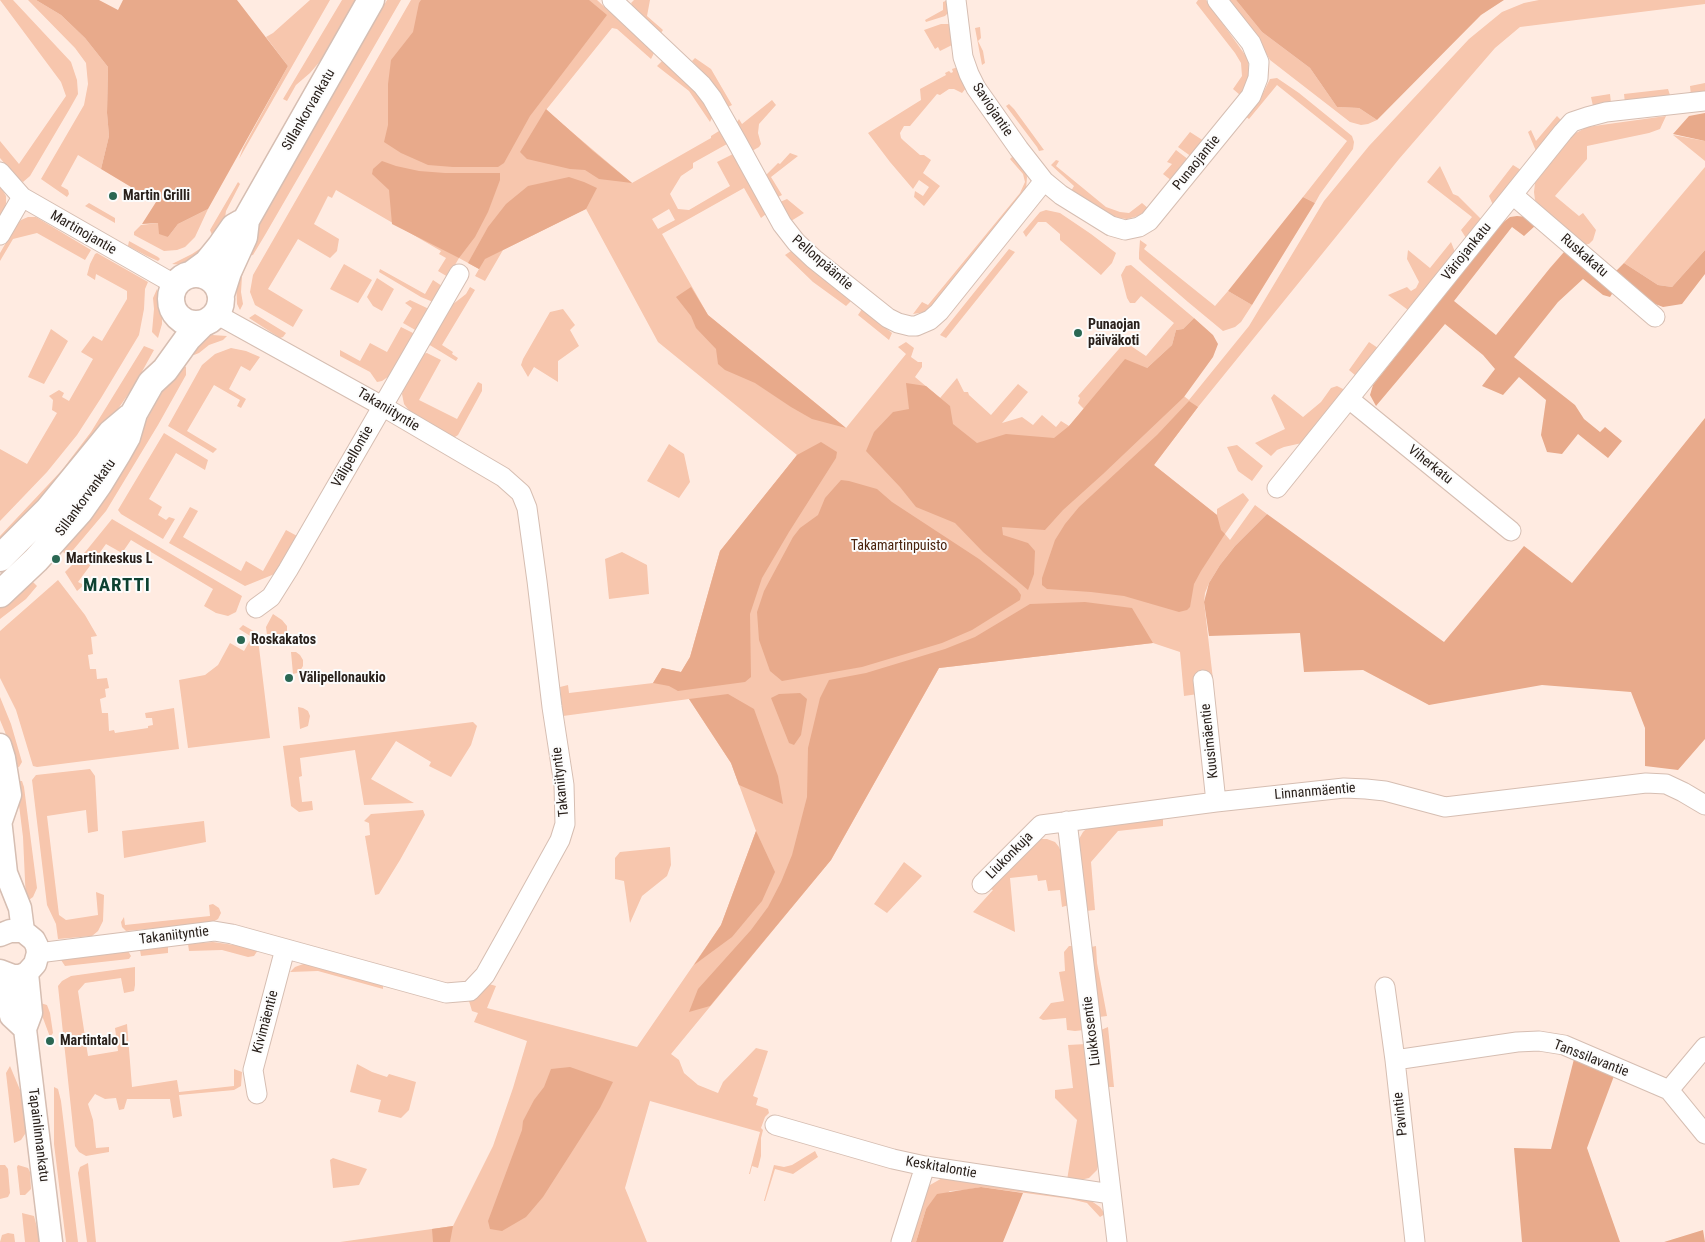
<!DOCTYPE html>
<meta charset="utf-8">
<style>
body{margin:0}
canvas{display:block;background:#ffebe1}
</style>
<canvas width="1705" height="1242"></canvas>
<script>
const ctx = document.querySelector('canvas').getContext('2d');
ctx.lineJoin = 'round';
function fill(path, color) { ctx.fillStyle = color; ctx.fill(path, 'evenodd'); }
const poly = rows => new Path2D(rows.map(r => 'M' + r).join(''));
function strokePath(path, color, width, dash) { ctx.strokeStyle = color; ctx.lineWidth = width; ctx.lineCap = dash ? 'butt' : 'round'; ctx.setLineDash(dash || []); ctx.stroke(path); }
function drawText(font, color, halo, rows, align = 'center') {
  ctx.font = font + ' "Roboto Condensed",sans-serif'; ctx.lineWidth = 4; ctx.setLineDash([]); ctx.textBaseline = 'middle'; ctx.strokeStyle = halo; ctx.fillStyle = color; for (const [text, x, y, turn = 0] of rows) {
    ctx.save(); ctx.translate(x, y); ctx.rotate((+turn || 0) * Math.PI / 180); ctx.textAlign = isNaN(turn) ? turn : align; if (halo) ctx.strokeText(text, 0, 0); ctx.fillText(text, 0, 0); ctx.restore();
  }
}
fill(poly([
 [0,0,13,0,71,62,77,80,78,94,69,110,30,176,23,182,16,177,0,158,0,141,19,164,66,96,61,82],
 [28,0,36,0,61,15,85,38,108,67,107,113,109,136,101,169,78,155,61,186,68,190,69,194,67,197,41,179,84,105,88,84,86,63,75,48],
 [310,0,330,0,239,159,243,148,288,66,266,37,273,33],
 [342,0,355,0,352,9,322,59,310,73,296,85,287,101,283,99],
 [387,0,401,0,265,235,253,255,245,256,264,215],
 [411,0,597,0,652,51,654,53,651,59,617,29,612,28,546,110,632,183,711,138,711,136,719,131,727,144,693,163,693,168,681,176,670,194,678,209,689,210,730,186,717,162,733,154,766,214,761,218,744,188,662,234,708,315,846,428,906,354,898,347,906,342,914,348,911,357,918,362,922,362,922,367,915,377,940,398,957,378,964,392,968,392,969,395,991,415,1018,384,1028,392,1002,423,1022,417,1033,425,1042,415,1056,427,1061,421,1069,426,1084,409,1078,403,1080,398,1078,396,1125,342,1146,356,1174,323,1141,296,1135,303,1130,303,1127,298,1121,275,1126,266,1131,265,1194,318,1183,329,1176,330,1172,345,1147,368,1189,400,1249,326,1324,201,1369,146,1469,39,1502,12,1524,3,1539,0,1705,0,1705,4,1520,27,1495,48,1399,159,1198,407,1154,465,1217,515,1217,509,1243,493,1249,500,1225,534,1230,540,1255,505,1267,514,1235,546,1220,565,1209,583,1205,593,1204,602,1214,688,1198,688,1198,694,1184,696,1180,652,1153,643,939,668,831,860,671,1054,679,1060,684,1073,698,1085,718,1093,723,1082,756,1048,768,1051,753,1096,758,1098,756,1105,768,1109,769,1113,765,1117,761,1128,763,1130,761,1138,761,1156,758,1168,752,1166,750,1174,749,1174,760,1132,650,1101,625,1188,647,1242,340,1242,453,1226,493,1146,513,1088,527,1041,474,1022,478,1013,472,1011,469,1001,479,996,489,984,496,986,487,1008,637,1047,721,925,756,831,731,763,689,699,563,716,560,687,568,685,569,693,653,683,662,668,681,672,690,657,720,551,797,455,658,342,586,209,503,250,485,281,475,276,479,269,459,258,448,277,438,271,446,258,439,254,441,251,336,190,332,198,328,196,314,224,339,239,337,251,330,258,298,239,268,289,303,310,293,327,255,305,250,292,253,275],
 [669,209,675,220,658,229,652,219],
 [634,0,650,0,647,16,663,30,661,33,634,8,631,3],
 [948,0,949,12,945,16,926,22,925,20,943,10,943,2],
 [1198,0,1206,0,1248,59,1249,76,1246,88,1240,95,1233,89,1242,76,1241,63,1235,53,1196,3],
 [1228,0,1236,0,1262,32,1310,68,1337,107,1359,108,1377,120,1368,124,1361,125,1350,122,1270,60,1263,48],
 [941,24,950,24,954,44,940,51,938,47,935,49,924,30],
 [980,27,981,38,978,41,983,51,985,63,982,65,975,28],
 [695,58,711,69,732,105,728,107,719,91,709,78,692,61],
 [663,60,687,83,706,105,712,118,710,122,689,91,657,66],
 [958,67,966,88,962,93,954,89,949,89,940,95,937,94,910,126,904,126,900,133,901,138,904,141,920,155,924,155,931,160,923,173,940,186,924,206,914,197,915,191,923,196,929,187,919,180,913,189,890,162,868,133,921,100,920,89,946,75,945,73,949,71,951,73,953,72,952,69],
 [1277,78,1299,93,1352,136,1354,142,1353,149,1320,194,1315,203,1303,197,1347,141,1277,85,1249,119,1245,116,1263,93,1270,79],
 [1705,83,1705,94,1691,96,1690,86],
 [1668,89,1671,98,1625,103,1624,94],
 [1610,94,1611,103,1593,106,1591,97],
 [772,100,776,105,759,124,758,133,761,144,759,147,752,151,737,122,739,119,742,124],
 [1009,104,1014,109,1044,150,1039,151,1037,147,1006,106],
 [1557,116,1562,121,1536,151,1528,132,1531,130,1536,141],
 [1666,116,1660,129,1649,133,1587,146,1587,159,1555,196,1579,216,1583,213,1596,230,1593,240,1589,244,1582,245,1548,216,1535,200,1534,192,1535,183,1574,134,1587,127],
 [1190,132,1204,141,1192,157,1178,147],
 [1673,135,1705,141,1705,161],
 [1176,150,1189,160,1172,181,1163,174,1172,164,1167,162],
 [790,153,798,156,771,177,782,195,778,197,766,175,778,163,780,164],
 [1013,156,1026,173,1027,177,1026,190,931,308,925,312,913,314,922,302,928,305,1020,193,1025,182,1023,174,1010,159],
 [1056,160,1059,161,1056,166,1106,207,1120,212,1129,213,1142,203,1149,209,1138,216,1127,219,1118,218,1106,214,1071,191,1074,186,1051,165],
 [1513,165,1521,170,1493,205,1489,196],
 [1440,166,1453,194,1458,196,1481,219,1466,238,1461,230,1472,217,1427,182],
 [1705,167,1705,250,1672,287,1658,285,1624,263],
 [238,182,240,184,226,211,224,225,213,237,210,230],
 [0,185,6,196,6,203,5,209,0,219],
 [787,199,804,213,791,221,780,202],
 [89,203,115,218,115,223,85,206],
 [208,209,195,237,185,247,177,250,164,251,134,235,134,232,141,225,158,223,168,237,178,224],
 [1046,210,1060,213,1091,234,1116,253,1112,263,1101,275,1060,240,1060,234,1046,222,1038,222,1026,237,1023,232,1040,212],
 [28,217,36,217,91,250,85,260,37,233,13,239,0,261,0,253,15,227,21,220],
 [1140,240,1147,245,1144,249,1215,306,1228,291,1252,305,1241,322,1235,327,1223,331,1188,302,1143,263,1139,259,1139,253],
 [129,241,158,257,160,259,158,261,147,256,128,246],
 [1451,242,1455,252,1408,310,1388,295,1407,287,1411,291,1416,288,1419,282,1407,259,1408,250,1430,268],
 [204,246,208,246,183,265,172,264,192,254],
 [1009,249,1015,252,946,338,940,335],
 [791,251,803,262,851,301,846,306,813,282,785,255],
 [97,253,148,282,145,289,144,309,139,335,101,398,77,435,47,472,0,521,0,449,27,464,57,413,52,410,53,400,49,396,59,390,64,393,62,397,69,401,93,359,81,352,93,336,102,341,127,299,127,291,96,274,95,280,87,275,90,264,95,254],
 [240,264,245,268,242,276,241,292,243,304,240,310,237,304,236,282],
 [344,264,372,280,358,303,330,289],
 [380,269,425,294,433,280,442,286,433,302,421,297,379,272],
 [377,278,394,289,382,311,373,306,367,297],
 [470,287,475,290,442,345,453,352,452,354,458,358,456,361,428,344,448,308,466,294],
 [157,289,162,306,162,324,158,338,152,332,154,309,153,298],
 [410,300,429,309,417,331,403,323,412,308,405,303],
 [563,309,575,325,570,330,579,346,558,361,558,382,534,367,528,377,521,365,523,359,550,312],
 [862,309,892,333,889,340,858,315],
 [255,314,286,333,283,337,280,338,249,318],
 [401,327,415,334,392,374,382,381,377,382,370,372,340,356,340,350,360,361,370,343,387,352],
 [51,329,68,341,44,384,28,377],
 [212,335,227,336,223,340,209,345,199,353,194,355,189,355,199,339],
 [1369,342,1378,348,1356,376,1349,370],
 [144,346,154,350,134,386,111,419,0,549,0,536,62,470,91,432],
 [231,348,246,351,260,357,250,371,241,366,229,389,246,399,241,408,237,406,240,400,214,385,187,431,217,449,213,453,168,426,202,365,215,354],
 [427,353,441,360,419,400,457,419,478,382,482,384,482,391,458,435,455,437,452,437,411,413,404,404,402,394,405,384,422,354],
 [179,362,186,367,186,375,158,425,106,511,68,556,63,552,137,437],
 [1337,386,1345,390,1302,443,1284,447,1277,450,1271,456,1255,443,1285,429,1271,398,1274,394,1303,417,1321,402,1331,388],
 [164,433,208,460,205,470,176,453,149,499,162,507,158,515,166,520,169,517,175,519,163,539,121,514,118,510],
 [669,444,684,454,690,482,679,498,647,481],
 [1237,445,1263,466,1252,481,1238,471,1227,447],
 [190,507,198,511,183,537,241,571,246,561,263,571,286,530,299,537,277,573,245,586,169,543],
 [112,519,242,596,236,612,228,616,216,613,204,606,213,589,131,540,122,553,106,544,78,582,84,585,77,591,65,572,86,551],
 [622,552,647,565,649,594,609,599,605,559],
 [58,580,85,615,96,634,97,636,91,637,93,654,88,655,90,669,96,669,97,679,107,678,109,688,105,689,106,697,100,699,102,713,108,713,109,731,114,730,115,733,148,728,148,726,153,725,152,718,146,718,145,713,174,708,179,749,37,767,33,766,16,710,0,678,0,631],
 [33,582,37,586,26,599,0,619,0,606],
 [273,614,282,620,287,626,287,634,284,641,271,640,267,635,266,627],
 [243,625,257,633,258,639,270,738,188,748,179,680,205,675,218,665,230,643,244,651,252,637,239,629],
 [291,652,296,652,300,655,303,660,303,666,300,671,297,673,293,674],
 [0,697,11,724,22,762,19,767,14,768,5,732,0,720],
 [298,707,303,708,308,711,310,716,308,726,300,729],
 [473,722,477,726,471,745,451,777,429,766,431,762,396,741,371,779,414,803,364,805,355,750,300,758,302,776,299,777,302,802,312,801,313,810,299,812,291,806,283,746],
 [90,769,95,776,98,831,88,833,86,810,47,816,59,915,66,920,98,915,96,892,104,895,103,921,98,931,92,936,58,939,56,924,47,905,32,780,36,775],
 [16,781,22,781,24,787,37,888,33,897,26,902,23,837],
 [423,810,425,815,400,860,379,894,375,895,365,836,370,835,369,823,364,821,371,814],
 [1163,817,1163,826,1118,831,1091,862,1095,910,1086,911,1079,848,1079,839,1083,832,1088,827],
 [204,821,206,842,124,858,122,831],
 [1042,839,1047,839,1055,842,1059,847,1062,854,1069,905,1062,907,1060,890,1048,891,1046,880,1038,881,1037,875,1010,878,1015,932,973,912,993,890,988,888,1036,840],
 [670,847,671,865,667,876,642,896,630,923,624,881,615,879,615,858,620,852],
 [904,862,922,876,887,913,874,904],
 [213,904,219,908,221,913,218,919,211,923,126,931,122,927,121,922,124,917,125,925,210,916,209,905],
 [213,942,241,946,258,950,254,956,248,957,222,950,189,951,188,944],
 [168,946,168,953,141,956,140,950],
 [1069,946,1073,946,1084,1030,1075,1031,1067,1030,1066,1018,1043,1020,1039,1018,1051,1003,1064,1001,1059,972,1065,971,1064,952],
 [1096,946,1097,963,1107,1016,1099,1017,1091,947],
 [128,951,131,956,129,959,65,966,61,960],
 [306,963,383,985,383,989,318,971,290,972,295,967],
 [135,967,135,985,134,991,124,993,121,978,85,983,78,991,88,1056,118,1051,115,1028,127,1024,132,1087,177,1080,179,1092,234,1086,234,1069,242,1072,241,1086,234,1090,179,1095,182,1116,173,1118,170,1099,127,1099,124,1109,119,1110,116,1098,105,1099,95,1094,88,1104,93,1120,96,1148,109,1147,109,1152,86,1156,79,1152,75,1146,58,986,62,981,71,976],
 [37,1002,47,1005,50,1013,53,1033,50,1037],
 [1108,1027,1114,1087,1107,1087,1101,1030],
 [1086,1044,1099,1163,1097,1170,1089,1178,1080,1180,1067,1180,1077,1120,1055,1098,1055,1090,1073,1088,1068,1045],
 [357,1064,372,1072,387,1077,389,1074,416,1082,409,1110,401,1118,378,1112,381,1100,350,1092],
 [10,1066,23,1097,25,1119,25,1134,21,1140,14,1143,6,1073],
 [54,1087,58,1089,61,1101,78,1242,66,1242,54,1144],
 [815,1151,818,1157,793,1174,775,1169,765,1201,764,1201,774,1165,784,1167,792,1165],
 [333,1158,367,1169,359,1185,333,1188,330,1160],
 [88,1163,96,1242,87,1242,78,1173,80,1167],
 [0,1165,5,1165,8,1169,10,1193,8,1197,0,1199],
 [18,1165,28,1168,30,1172,31,1189,25,1195,20,1195,17,1167],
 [944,1177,1090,1200,1100,1207,1105,1214,1100,1217,1087,1203,1070,1199,981,1187,965,1190,950,1191,926,1209,916,1242,909,1242,926,1191,930,1185],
 [22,1213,34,1216,38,1231,39,1242,25,1242],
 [8,1233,14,1234,15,1242,0,1242,2,1235]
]), '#f7c6ad');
fill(poly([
 [36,0,99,0,118,10,123,0,237,0,288,66,208,209,178,224,168,237,159,234,158,223,142,224,156,202,101,169,109,136,107,113,108,67,85,38,61,15],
 [421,0,589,0,607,15,530,116,504,163,498,167,453,167,428,165,401,153,384,142,388,125,388,84,391,60,413,32,419,3],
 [1236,0,1504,0,1481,15,1377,120,1359,108,1337,107,1310,68,1262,32],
 [546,109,593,151,632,183,599,179,585,170,570,169,527,159,520,152],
 [1705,113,1705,141,1673,134,1689,116],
 [382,161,396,166,419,171,445,173,500,173,500,180,488,212,475,237,459,258,392,224,389,190,372,174,373,169],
 [569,177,584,182,597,188,586,209,485,259,479,269,468,263,488,227,506,204,528,186],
 [1303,197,1315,203,1252,305,1228,291],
 [1517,216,1527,217,1536,225,1524,236,1512,227,1454,301,1496,335,1550,268,1564,252,1575,255,1610,286,1612,294,1610,297,1603,295,1583,279,1558,302,1514,357,1575,405,1584,419,1600,432,1605,427,1622,441,1608,458,1578,434,1562,454,1547,452,1541,435,1546,400,1519,377,1503,395,1482,386,1495,369,1483,355,1445,324,1376,406,1370,395,1373,385,1501,224,1510,217],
 [1705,250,1705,274,1682,304,1663,307,1650,302,1614,273,1624,263,1658,285,1672,287],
 [691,287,708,315,846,428,812,419,791,407,755,383,725,370,718,364,716,349,696,328,691,316,676,297],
 [1194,318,1213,335,1218,344,1213,357,1184,397,1103,474,1063,510,1045,530,1002,527,1003,535,1028,543,1035,551,1034,574,1028,590,983,552,955,523,916,507,900,487,866,451,874,432,893,412,909,409,906,383,926,386,950,406,953,424,977,443,1006,434,1054,438,1069,426,1125,359,1147,368,1172,345,1176,330,1183,329],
 [1189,401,1198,407,1154,465,1217,515,1221,530,1225,534,1201,571,1194,584,1190,607,1187,610,1179,612,1124,596,1091,592,1047,589,1042,585,1042,578,1055,540,1065,524,1079,507,1157,435],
 [1705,418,1705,739,1678,770,1645,766,1645,728,1631,692,1542,685,1429,705,1363,670,1304,672,1300,633,1209,636,1204,602,1209,583,1220,565,1235,546,1267,514,1444,642,1524,546,1572,583],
 [821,442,837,452,836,458,789,532,762,578,750,614,751,677,745,682,678,691,669,686,653,683,662,668,681,672,690,657,720,551,797,455],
 [841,480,849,481,877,489,892,502,979,559,1017,589,1021,595,1020,600,972,630,942,643,862,667,782,681,770,671,759,640,757,612,764,591,793,537,800,528,818,515,825,498],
 [1085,602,1132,608,1153,643,939,668,831,860,710,1006,689,1012,698,989,751,930,768,907,781,882,792,855,807,797,808,748,820,698,829,680,866,673,945,649,975,637,1030,604],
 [800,693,807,699,801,735,794,745,789,743,771,698,779,694],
 [728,694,754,709,778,776,783,804,739,785,731,763,689,699],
 [756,831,775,872,762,901,732,937,694,965,721,925],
 [1574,1059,1614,1076,1587,1148,1620,1242,1522,1242,1514,1148,1551,1149],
 [570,1067,613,1082,600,1108,543,1197,526,1217,502,1231,490,1229,488,1221,522,1130,523,1121,534,1100,544,1087,551,1069],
 [981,1187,1023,1193,1003,1242,916,1242,926,1209,937,1194],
 [453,1226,450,1242,433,1242,432,1229],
 [1703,1230,1705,1242,1664,1242]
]), '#e8aa8b');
const minor = poly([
 [612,0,702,85,712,98,737,142,782,224,796,242,814,259,888,318,898,323,910,326,916,326,930,320,939,312,1044,181],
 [956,0,963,57,969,74,976,88,1019,149,1044,181,1061,195,1111,226,1125,230,1139,227,1149,221,1251,96,1258,78,1259,62,1251,43,1217,0],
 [0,172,22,197,174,284],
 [1513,195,1655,317],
 [0,235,22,197],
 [1349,399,1511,531],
 [1277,488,1563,132,1572,122,1587,117,1606,112,1705,101],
 [256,608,271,597,288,570,459,274],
 [1203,680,1216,802],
 [1067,821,1117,1242],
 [982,884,1041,825,1216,802,1344,788,1366,789,1385,791,1445,807,1646,783,1666,784,1683,792,1705,805],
 [38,953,214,931,232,934,446,993,470,991,485,975,508,934,560,840,565,824,564,785,552,707,537,581,527,508,521,493,503,477,382,406,216,314],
 [1385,987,1395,1060,1415,1242],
 [1395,1060,1517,1042,1539,1041,1564,1045,1669,1090,1705,1134],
 [1669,1090,1705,1047],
 [257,1094,253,1070,285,949],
 [775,1125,893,1159,925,1166,1111,1194],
 [901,1242,925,1166]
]);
const tertiary = poly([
 [0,745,4,758,10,795,1,821],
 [0,819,6,873,20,908,23,931],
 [0,935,10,931,23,931,34,940,37,946,38,953,35,964,27,973,20,976,13,976,0,971],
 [27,973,31,1013,25,1029,51,1242],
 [6,975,11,1016,25,1029]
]);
const secondary = poly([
 '171 299a25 25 0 1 1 50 0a25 25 0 1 1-50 0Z',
 [192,274,207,263,220,247,234,227,241,223],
 [221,294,228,272,244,237,246,220,371,0],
 [0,558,48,510,111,433,130,417],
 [0,594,36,560,80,511,99,484,118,453,127,437,134,413,151,383,165,370,188,338,203,323]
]);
strokePath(minor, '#d6beb2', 21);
strokePath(tertiary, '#d6beb2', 25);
strokePath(secondary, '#d6beb2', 29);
strokePath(minor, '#fff', 19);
strokePath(tertiary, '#fff', 22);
strokePath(secondary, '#fff', 26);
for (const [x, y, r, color] of [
 [113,196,5,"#2a6753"],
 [1078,333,5,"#2a6753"],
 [56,559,5,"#2a6753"],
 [241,640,5,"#2a6753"],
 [289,678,5,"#2a6753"],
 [50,1041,5,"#2a6753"]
]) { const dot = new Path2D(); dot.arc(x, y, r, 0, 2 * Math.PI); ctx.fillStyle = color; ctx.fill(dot); strokePath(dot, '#fcfcfc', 2); }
drawText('14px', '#29201b', '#fcfcfc', [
 ["Sillankorvankatu",309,110,-60],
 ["Saviojantie",992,110,56],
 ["Punaojantie",1197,163,-51],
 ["Martinojantie",83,233,30],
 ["Väriojankatu",1467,252,-51],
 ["Ruskakatu",1584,256,41],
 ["Pellonpääntie",822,263,41],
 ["Takaniityntie",388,410,31],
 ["Välipellontie",353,457,-60],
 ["Viherkatu",1430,465,39],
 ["Sillankorvankatu",86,498,-54],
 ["Kuusimäentie",1210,741,-96],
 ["Takaniityntie",561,782,-96],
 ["Linnanmäentie",1315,792,-5],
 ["Liukonkuja",1010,856,-45],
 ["Takaniityntie",174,936,-7],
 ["Kivimäentie",266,1022,-75],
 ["Liukkosentie",1092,1031,-97],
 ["Tanssilavantie",1591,1059,21],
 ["Pavintie",1401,1114,-96],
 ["Tapainlinnankatu",38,1135,83],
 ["Keskitalontie",941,1168,10]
]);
drawText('bold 14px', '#29201b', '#fcfcfc', [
 ["Martin Grilli",123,196],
 ["Punaojan",1088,325],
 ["päiväkoti",1088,341],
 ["Martinkeskus L",66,559],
 ["Roskakatos",251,640],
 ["Välipellonaukio",299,678],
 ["Martintalo L",60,1041]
], 'left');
drawText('14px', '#49220c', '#fcfcfc', [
 ["Takamartinpuisto",899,546]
]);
ctx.letterSpacing = '1px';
drawText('bold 19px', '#0d4131', '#fcfcfc', [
 ["MARTTI",117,586]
]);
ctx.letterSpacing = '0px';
</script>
